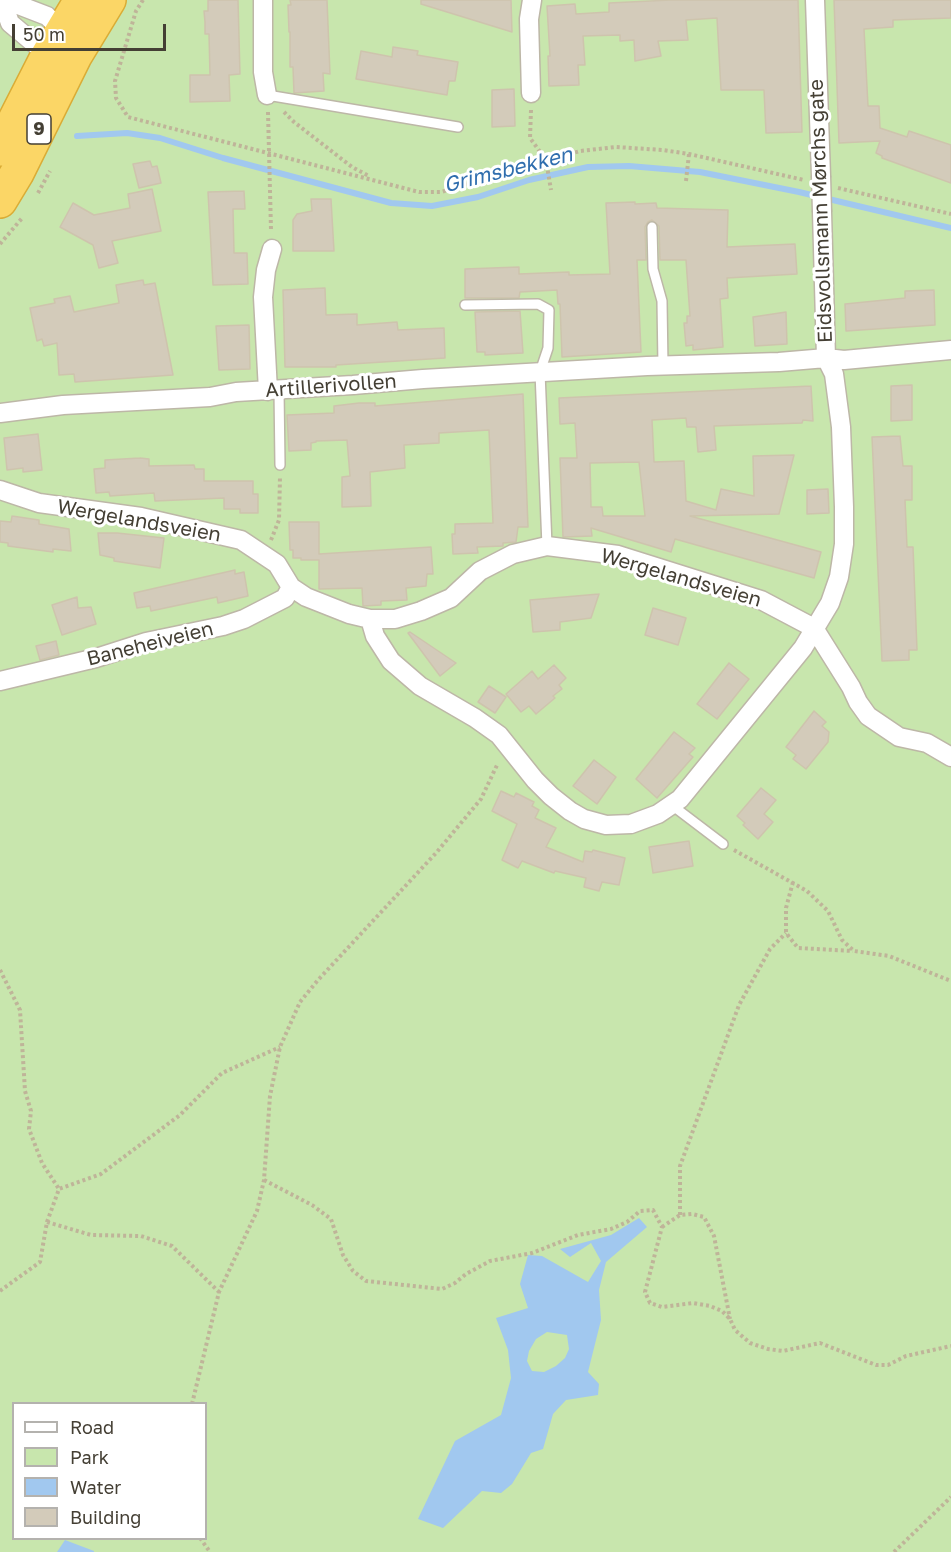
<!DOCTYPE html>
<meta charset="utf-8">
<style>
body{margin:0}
#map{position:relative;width:951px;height:1552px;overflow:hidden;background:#f2efe4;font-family:"Golos Text",sans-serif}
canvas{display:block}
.legend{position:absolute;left:12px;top:1402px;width:195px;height:138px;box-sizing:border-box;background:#fff;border:2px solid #b4b2ae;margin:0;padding:8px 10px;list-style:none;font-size:18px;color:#443f34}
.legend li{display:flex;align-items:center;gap:12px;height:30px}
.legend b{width:30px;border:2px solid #b4b2ae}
.scale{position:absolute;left:12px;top:24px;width:154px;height:27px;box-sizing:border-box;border:3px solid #443f34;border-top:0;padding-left:8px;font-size:18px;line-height:21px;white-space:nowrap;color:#443f34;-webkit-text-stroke:4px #fff;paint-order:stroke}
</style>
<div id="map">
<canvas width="951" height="1552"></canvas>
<ul class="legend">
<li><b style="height:8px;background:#fff"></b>Road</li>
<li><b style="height:16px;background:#c8e6ad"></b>Park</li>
<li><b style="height:16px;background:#a1c8ef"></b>Water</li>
<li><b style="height:16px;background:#d3cbba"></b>Building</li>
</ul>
<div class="scale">50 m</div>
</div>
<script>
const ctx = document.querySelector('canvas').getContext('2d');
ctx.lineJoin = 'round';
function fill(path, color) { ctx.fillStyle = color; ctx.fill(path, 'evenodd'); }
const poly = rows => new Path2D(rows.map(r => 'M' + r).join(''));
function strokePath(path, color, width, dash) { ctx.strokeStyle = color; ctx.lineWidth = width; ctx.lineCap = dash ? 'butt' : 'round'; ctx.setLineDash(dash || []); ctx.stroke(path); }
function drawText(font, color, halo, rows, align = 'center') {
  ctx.font = font + ' "Golos Text",sans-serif'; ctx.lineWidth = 6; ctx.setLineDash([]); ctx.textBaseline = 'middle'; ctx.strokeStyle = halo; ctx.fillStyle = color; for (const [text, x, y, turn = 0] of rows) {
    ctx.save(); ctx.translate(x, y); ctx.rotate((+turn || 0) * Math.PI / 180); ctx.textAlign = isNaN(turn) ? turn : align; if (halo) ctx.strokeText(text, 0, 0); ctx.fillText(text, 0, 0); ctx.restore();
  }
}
fill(poly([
 [0,0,951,0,951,1552,0,1552],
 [14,1404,206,1404,206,1538,14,1538]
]), '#c8e6ad');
fill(poly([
 [639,1218,647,1227,606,1262,599,1290,601,1320,588,1372,599,1384,598,1395,566,1400,553,1414,543,1449,531,1453,512,1484,501,1493,482,1491,443,1528,418,1519,455,1441,501,1415,511,1378,508,1350,496,1318,528,1308,520,1284,528,1255,542,1256,588,1282,601,1261,591,1243,570,1257,560,1249,611,1235],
 [547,1332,567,1335,569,1349,565,1358,556,1366,544,1372,532,1371,527,1361,529,1351,536,1339],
 [65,1540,94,1551,94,1552,57,1552]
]), '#a1c8ef');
strokePath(poly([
 [77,136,127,133,160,138,223,158,391,203,432,206,478,197,529,180,588,167,629,166,700,172,799,192,951,228]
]), '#a1c8ef', 6);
const building = poly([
 [208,0,238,0,240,74,229,75,230,101,190,102,190,75,210,75,209,34,205,34,205,22,204,11,208,11,208,0],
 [290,0,327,0,330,74,323,73,324,91,294,93,293,67,290,67,290,32,289,32,288,5,291,5,290,0],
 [421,0,511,0,512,32,421,4,421,0],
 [671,0,798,0,802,132,766,133,764,90,721,90,717,18,686,20,688,40,658,41,661,56,635,61,634,40,620,41,620,35,583,36,585,65,578,65,579,85,549,86,548,56,550,56,547,6,575,4,576,14,609,12,609,3,671,0],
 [834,0,951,0,951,18,893,20,893,27,864,29,868,106,879,106,880,128,907,137,909,131,951,145,951,183,882,158,882,156,876,153,880,141,839,143,834,0],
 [393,47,418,51,417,55,458,62,455,81,449,81,447,95,356,79,361,51,392,57,393,47],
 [514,89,515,126,492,127,492,90,514,89],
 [150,161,152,167,157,166,161,183,139,188,133,164,150,161],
 [152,189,161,231,112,241,118,263,99,268,93,245,60,227,73,203,94,215,130,208,128,194,152,189],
 [244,191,245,209,233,209,234,253,247,253,248,284,213,285,208,192,244,191],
 [311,199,331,199,334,251,293,251,293,220,297,214,312,211,311,199],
 [635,202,635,204,656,203,657,208,728,210,727,247,795,244,797,274,727,278,728,298,720,299,723,347,693,350,693,345,686,346,684,323,687,323,687,316,690,316,686,260,660,260,659,226,652,220,648,222,645,227,646,260,637,260,641,352,562,357,560,304,558,304,557,290,520,292,519,298,465,298,465,269,519,267,519,274,569,272,569,275,610,274,606,203,635,202],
 [143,280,144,285,155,283,173,375,75,382,74,374,59,375,57,343,44,346,42,339,37,341,30,308,55,303,54,299,70,296,74,312,119,303,116,285,143,280],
 [325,288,326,315,357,314,357,325,397,322,398,330,444,328,445,358,336,365,336,367,285,367,283,290,325,288],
 [934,290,935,325,846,331,845,304,905,298,905,291,934,290],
 [520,311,523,353,485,355,485,352,477,352,475,312,520,311],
 [786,312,787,344,755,346,753,317,786,312],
 [249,325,250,369,219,370,216,326,249,325],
 [912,385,912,420,891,421,891,386,912,385],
 [811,386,813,421,803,420,802,423,714,426,716,450,698,452,696,427,687,427,686,418,652,420,654,462,684,461,686,501,716,510,721,489,754,496,753,456,794,455,779,514,690,516,821,552,814,578,675,539,671,552,591,528,592,536,563,537,560,458,577,458,575,423,560,424,559,398,811,386],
 [639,462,645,516,603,516,602,507,591,507,590,463,639,462],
 [523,394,528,527,518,527,516,542,503,543,503,546,477,547,478,553,453,554,452,534,455,534,455,524,493,523,489,430,439,433,439,443,404,445,405,468,370,472,371,506,342,507,342,477,350,476,347,440,316,441,316,442,311,443,311,450,289,451,287,415,334,413,334,406,359,403,375,403,375,406,523,394],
 [38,434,42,470,23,472,23,468,7,470,4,438,38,434],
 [900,436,903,466,912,466,912,500,905,500,907,547,913,547,917,650,909,650,909,660,882,661,872,437,900,436],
 [140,458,149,459,149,466,194,465,195,469,204,469,204,481,253,481,253,494,258,494,258,513,240,513,240,509,224,509,224,498,155,501,154,493,110,496,109,492,96,493,94,469,105,468,105,460,140,458],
 [828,489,829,513,807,514,807,490,828,489],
 [12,516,39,520,39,524,69,529,71,551,53,549,53,552,8,546,8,543,0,542,0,521,11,522,12,516],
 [289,522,319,522,319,554,431,547,433,574,427,574,426,586,406,588,407,600,381,601,381,605,363,606,362,588,319,589,319,560,301,560,301,558,293,558,293,550,290,550,289,522],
 [98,533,117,533,164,538,160,568,114,561,114,558,100,555,98,533],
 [235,570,235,574,244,572,248,596,218,603,217,597,151,611,150,606,137,608,134,593,235,570],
 [599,594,591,618,560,622,560,630,533,632,530,600,599,594],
 [77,597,78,608,91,607,96,624,62,635,52,605,77,597],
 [653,608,686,618,678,645,645,635,653,608],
 [410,632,456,663,440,676,408,633,410,632],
 [56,641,59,655,40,660,36,646,56,641],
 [729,663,749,679,717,719,697,704,729,663],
 [554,665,566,678,559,685,562,689,553,696,555,698,536,714,529,706,521,712,506,694,532,671,538,679,554,665],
 [489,686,506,697,495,713,478,702,489,686],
 [814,711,826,722,822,726,829,732,828,742,806,769,793,759,796,755,786,747,814,711],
 [674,732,695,748,689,754,693,757,657,798,636,779,674,732],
 [594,760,616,777,597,804,573,786,594,760],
 [761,788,776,800,764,814,773,822,758,839,743,825,745,823,737,816,761,788],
 [501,791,514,797,516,793,534,802,532,806,539,810,535,818,556,828,546,847,583,862,585,851,592,852,593,850,625,858,619,885,602,882,599,891,584,887,586,878,555,871,554,873,522,861,518,868,502,860,517,824,492,811,501,791],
 [689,841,693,866,653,873,649,847,689,841]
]);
fill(building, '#d3cbba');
strokePath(building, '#cec4ad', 1.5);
const lane = poly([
 [267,95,458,127],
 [652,227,653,269,662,301,663,366],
 [465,305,538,304,549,310,548,348,540,372,547,546],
 [279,390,280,465],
 [673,806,723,844]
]);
const street = poly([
 [2,0,10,23,48,55,56,56],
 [263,0,263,72,267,95],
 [815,0,821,176],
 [3,2,16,4,47,16,61,30,66,38],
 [531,93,529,19,532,0],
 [268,391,263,297,266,270,272,249],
 [0,413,63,405,210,397,236,392,353,385,423,379,647,366,779,362,826,358,844,360,951,350],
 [0,490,39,503,141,517,241,540,277,564,291,587,306,597,349,614,370,619,395,619,421,611,451,598,480,571,513,554,547,546,618,555,761,600,814,628,851,687,858,702,868,716,899,737,927,743,951,757],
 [370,619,375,636,391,661,420,686,475,718,499,735,535,780,551,796,570,811,584,819,606,825,631,824,658,814,680,799,803,648,830,603,839,577,844,544,844,507,841,427,834,374,826,358,822,212],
 [0,681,96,658,146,642,223,626,244,619,285,598,291,587]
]);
const highway = poly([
 [0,149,48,55,81,0],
 [0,201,17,173,75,56,109,0]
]);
strokePath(lane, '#bdb7a7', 12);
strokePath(street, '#bdb7a7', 21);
strokePath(highway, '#daac36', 36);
strokePath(poly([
 [143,0,136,11,115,81,116,98,128,117,419,192,441,192,580,151,616,147,663,150,689,154,804,180],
 [531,110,530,138,546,160,551,190],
 [268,112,271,230],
 [284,112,294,122,352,167,369,176],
 [686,181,689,154],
 [838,188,951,214],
 [38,193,50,171],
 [0,244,23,217],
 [271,540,279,520,280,477],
 [734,850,807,891,828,911,842,940,854,951,889,956,951,981],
 [793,882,786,908,786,933,798,948,853,951],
 [0,970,20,1010,25,1091,31,1111,29,1129,42,1163,59,1189],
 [264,1180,312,1205,331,1219,343,1255,353,1271,366,1281,442,1289,455,1283,466,1274,490,1261,532,1253,578,1235,611,1229,627,1222,640,1211,653,1210,662,1227,645,1292,650,1303,662,1307,693,1303,710,1306,722,1311,730,1319,735,1330,750,1343,768,1349,783,1351,820,1343,876,1365,888,1365,906,1356,951,1346],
 [680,1215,680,1166,739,1005,770,949,786,933],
 [47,1222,91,1235,141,1236,172,1246,219,1292],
 [662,1227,680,1215,692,1214,704,1217,714,1236,730,1319],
 [0,1291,40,1262,47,1222,59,1189,101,1174,180,1115,222,1073,280,1047],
 [192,1404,219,1292,257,1211,264,1180,270,1096,280,1047,300,1002,318,980,436,853,481,799,498,763],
 [200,1538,210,1552],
 [894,1552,951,1497]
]), '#bfb499', 4, [3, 3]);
strokePath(lane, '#fff', 9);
strokePath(street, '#fff', 18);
strokePath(highway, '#fbd666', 33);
const streetBridge = poly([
 [821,176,822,212]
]);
strokePath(streetBridge, '#bdb7a7', 21, []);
strokePath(streetBridge, '#fff', 18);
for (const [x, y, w] of [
 [39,129,24]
]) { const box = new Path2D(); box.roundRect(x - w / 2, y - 15, w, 30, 4.5); ctx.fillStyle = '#fff'; ctx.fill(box); strokePath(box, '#443f34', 1.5); }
drawText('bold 18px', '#443f34', null, [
 ["9",39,129]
]);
drawText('20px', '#443f34', '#fff', [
 ["Eidsvollsmann Mørchs gate",821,211,-92],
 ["Artillerivollen",331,386,-4],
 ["Wergelandsveien",139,521,10],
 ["Wergelandsveien",681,578,16],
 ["Baneheiveien",150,644,-14]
]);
drawText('italic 21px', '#306eae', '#fff', [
 ["Grimsbekken",508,170,-14]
]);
</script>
